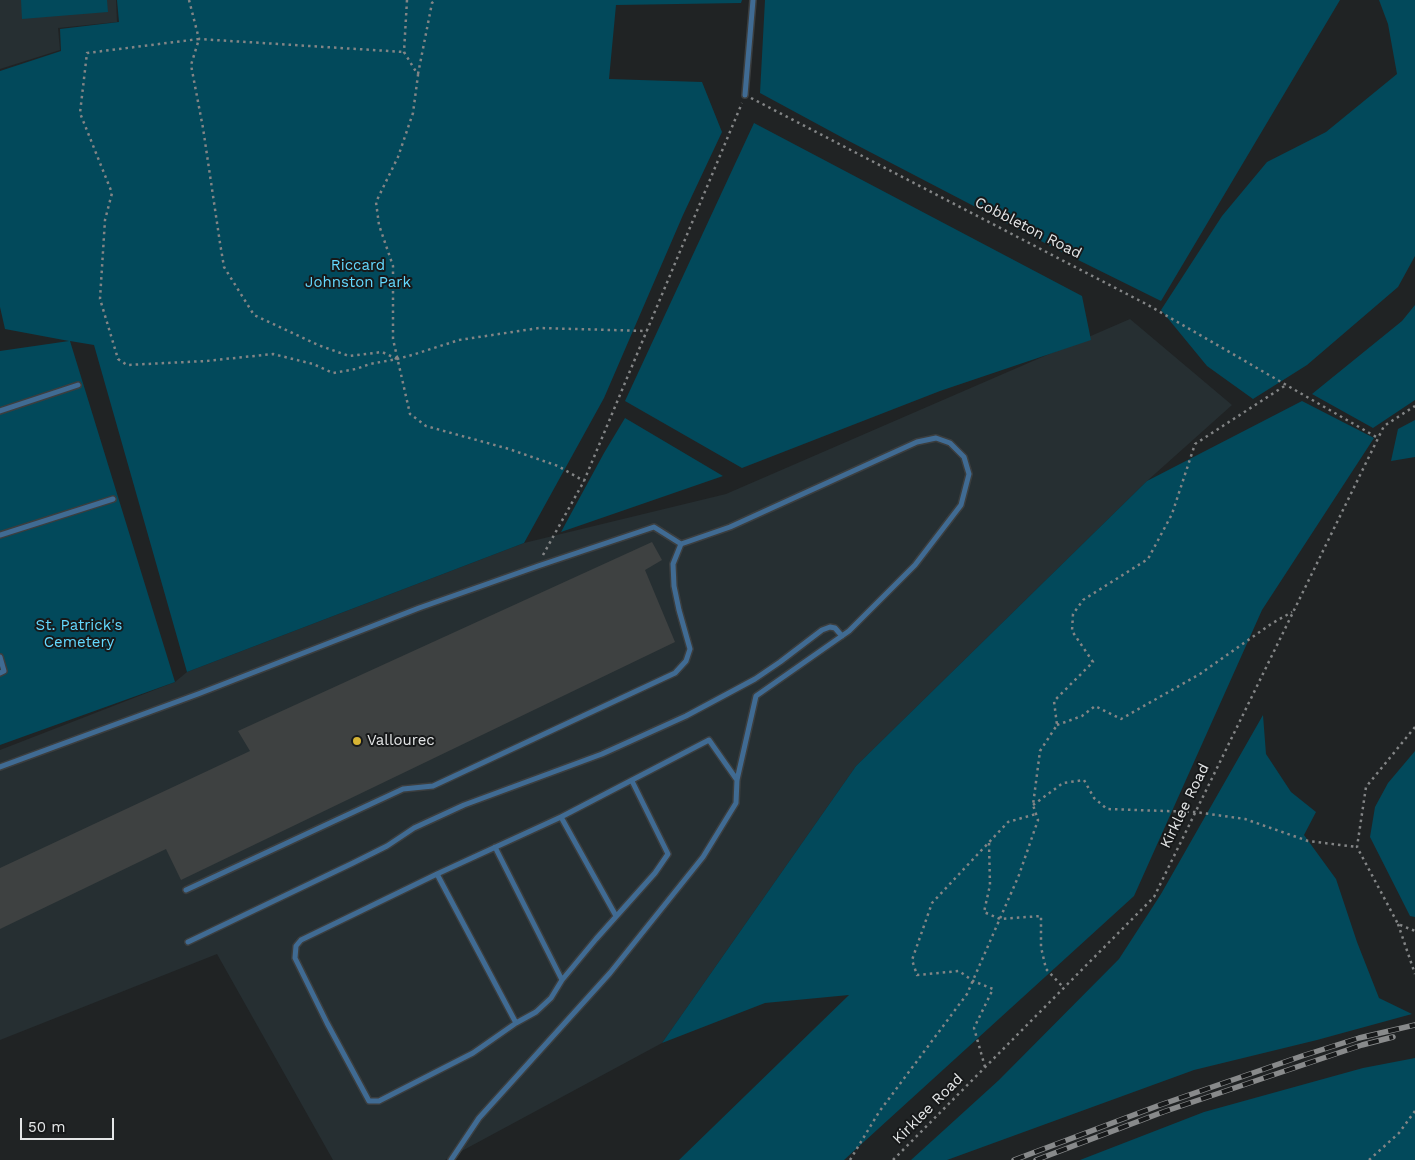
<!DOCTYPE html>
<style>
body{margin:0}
#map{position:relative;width:1415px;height:1160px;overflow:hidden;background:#202324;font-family:"Work Sans",sans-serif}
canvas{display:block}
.scale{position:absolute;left:20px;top:1118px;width:94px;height:22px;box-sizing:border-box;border:2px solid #e4e6e7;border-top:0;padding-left:6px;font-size:15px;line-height:18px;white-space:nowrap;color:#e4e6e7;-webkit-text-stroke:4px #17191a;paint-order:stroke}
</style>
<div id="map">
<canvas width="1415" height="1160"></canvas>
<div class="scale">50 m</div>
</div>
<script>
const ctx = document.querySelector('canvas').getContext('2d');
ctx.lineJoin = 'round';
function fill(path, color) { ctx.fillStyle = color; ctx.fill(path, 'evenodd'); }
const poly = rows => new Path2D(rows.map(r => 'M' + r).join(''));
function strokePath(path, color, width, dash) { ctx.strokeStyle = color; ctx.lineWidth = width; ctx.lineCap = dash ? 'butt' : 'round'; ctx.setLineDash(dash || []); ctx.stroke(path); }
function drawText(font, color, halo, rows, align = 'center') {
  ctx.font = font + ' "Work Sans",sans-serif'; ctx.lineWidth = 4; ctx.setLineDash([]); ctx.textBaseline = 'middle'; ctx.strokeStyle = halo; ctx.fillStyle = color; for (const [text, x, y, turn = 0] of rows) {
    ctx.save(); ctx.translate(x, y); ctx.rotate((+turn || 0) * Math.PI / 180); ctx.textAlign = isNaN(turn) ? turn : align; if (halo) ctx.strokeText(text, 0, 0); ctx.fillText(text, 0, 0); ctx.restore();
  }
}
fill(poly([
 [0,0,116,0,117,22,58,28,60,50,0,69],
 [1130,319,1232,405,1147,481,856,766,662,1043,445,1160,333,1160,217,954,0,1040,0,750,175,682,187,672,524,543,726,494]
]), '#262f32');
fill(poly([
 [21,0,107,0,108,12,22,19],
 [117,0,742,0,741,3,616,5,609,79,702,82,722,132,683,215,604,398,524,543,187,672,94,345,70,341,175,682,0,745,0,351,69,341,5,329,0,307,0,71,61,51,60,29,119,22],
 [765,0,1340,0,1161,301,1062,252,845,139,760,93],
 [1379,0,1415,0,1415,256,1398,287,1307,365,1253,399,1207,366,1161,310,1222,216,1267,162,1326,132,1397,74,1388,24],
 [754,123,1082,296,1091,340,940,391,742,468,625,401],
 [1415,305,1415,400,1373,428,1312,394,1402,321],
 [1302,401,1374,438,1262,610,1134,896,844,1160,679,1160,849,995,765,1003,662,1043,856,766,1147,481],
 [625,418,723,476,561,532,604,453],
 [1415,420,1415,457,1391,461,1398,429],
 [1263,715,1266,754,1291,792,1316,812,1304,835,1336,879,1357,942,1379,998,1412,1014,1317,1040,1194,1070,947,1160,911,1160,999,1080,1119,959,1161,894],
 [1415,751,1415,917,1410,916,1370,837,1375,807,1388,783],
 [1415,1058,1415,1160,1080,1160,1204,1112,1363,1068]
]), '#02495b');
fill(poly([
 [652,542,662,560,645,570,675,642,181,880,166,849,0,929,0,868,250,751,238,731]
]), '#3e4141');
const lane = poly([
 [745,95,753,0],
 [0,411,78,385],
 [0,535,113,499],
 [0,657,4,671,0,673],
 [0,767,198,694,419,608,538,566,654,527,681,544,730,527,917,442,936,438,950,443,964,457,969,474,961,505,915,565,849,631,756,696,737,780,736,803,703,857,610,973,479,1118,451,1160],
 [632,781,668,854,655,873,596,939,562,980,551,998,536,1012,516,1023,473,1053,379,1101,369,1101,327,1023,295,958,296,946,301,940,437,874,561,817,709,740,737,780],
 [561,817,616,916],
 [495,847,562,980],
 [437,874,516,1023],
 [186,890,403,789,433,786,675,673,686,661,690,649,679,610,674,586,673,564,681,544],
 [188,942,353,863,387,846,414,828,464,805,602,754,686,716,755,679,780,662,822,630,830,627,835,628,842,636]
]);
strokePath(lane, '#3b3e3f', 8);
strokePath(poly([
 [189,0,199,39,404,52],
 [407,0,404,52,418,75,413,113,398,157,376,202,379,225,393,266,393,339,410,414,426,426,509,449,558,466,584,481],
 [418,74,432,3,435,0],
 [751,98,1148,305,1378,438],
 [397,359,382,352,349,356,318,345,254,315,224,267,220,243,203,128,191,65,199,39,87,53,80,113,112,193,105,220,100,299,118,359,127,365,206,361,273,354,313,364,333,373,356,369,370,364,397,359,412,355,459,340,539,328,647,331],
 [543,555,584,481,742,103],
 [1057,725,1082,716,1095,706,1121,719,1200,674,1271,624,1292,612],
 [1415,727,1366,787,1357,847,1398,924,1415,931],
 [1033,805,1063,783,1084,780,1094,798,1107,809,1195,812,1245,819,1308,841,1357,847],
 [989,843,990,885,984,912,1000,919,1041,916,1041,947,1046,969,1063,987],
 [1398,924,1415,974],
 [985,1067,974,1028,993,989,973,981,959,971,917,975,912,960,932,903,1008,822,1036,814],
 [850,1160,879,1112,967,994,1019,875,1038,820,1033,805,1040,751,1057,725,1054,701,1093,662,1072,631,1073,614,1083,600,1148,559,1172,514,1195,444,1286,385],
 [893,1160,1154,897,1384,426,1415,406],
 [1369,1160,1399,1133,1415,1111]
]), '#838586', 2.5, [2.5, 4]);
strokePath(lane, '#406b93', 5);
const rail = poly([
 [1014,1160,1160,1105,1302,1056,1359,1038,1415,1025],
 [1036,1160,1163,1112,1362,1045,1393,1037]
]);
strokePath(rail, '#888a8b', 5.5);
strokePath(rail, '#17191a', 4, [11]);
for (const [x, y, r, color] of [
 [357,741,5,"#d7b434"]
]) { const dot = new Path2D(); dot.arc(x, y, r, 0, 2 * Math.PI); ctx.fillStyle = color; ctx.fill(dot); strokePath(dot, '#17191a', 2); }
drawText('15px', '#e4e6e7', '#17191a', [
 ["Cobbleton Road",1028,228,27],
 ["Kirklee Road",1185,806,-64],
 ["Kirklee Road",928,1109,-45]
]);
drawText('15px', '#64d9ff', '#17191a', [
 ["Riccard",358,266],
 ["Johnston Park",358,283],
 ["St. Patrick's",79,626],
 ["Cemetery",79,643]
]);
drawText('15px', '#e4e6e7', '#17191a', [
 ["Vallourec",367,741]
], 'left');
</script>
